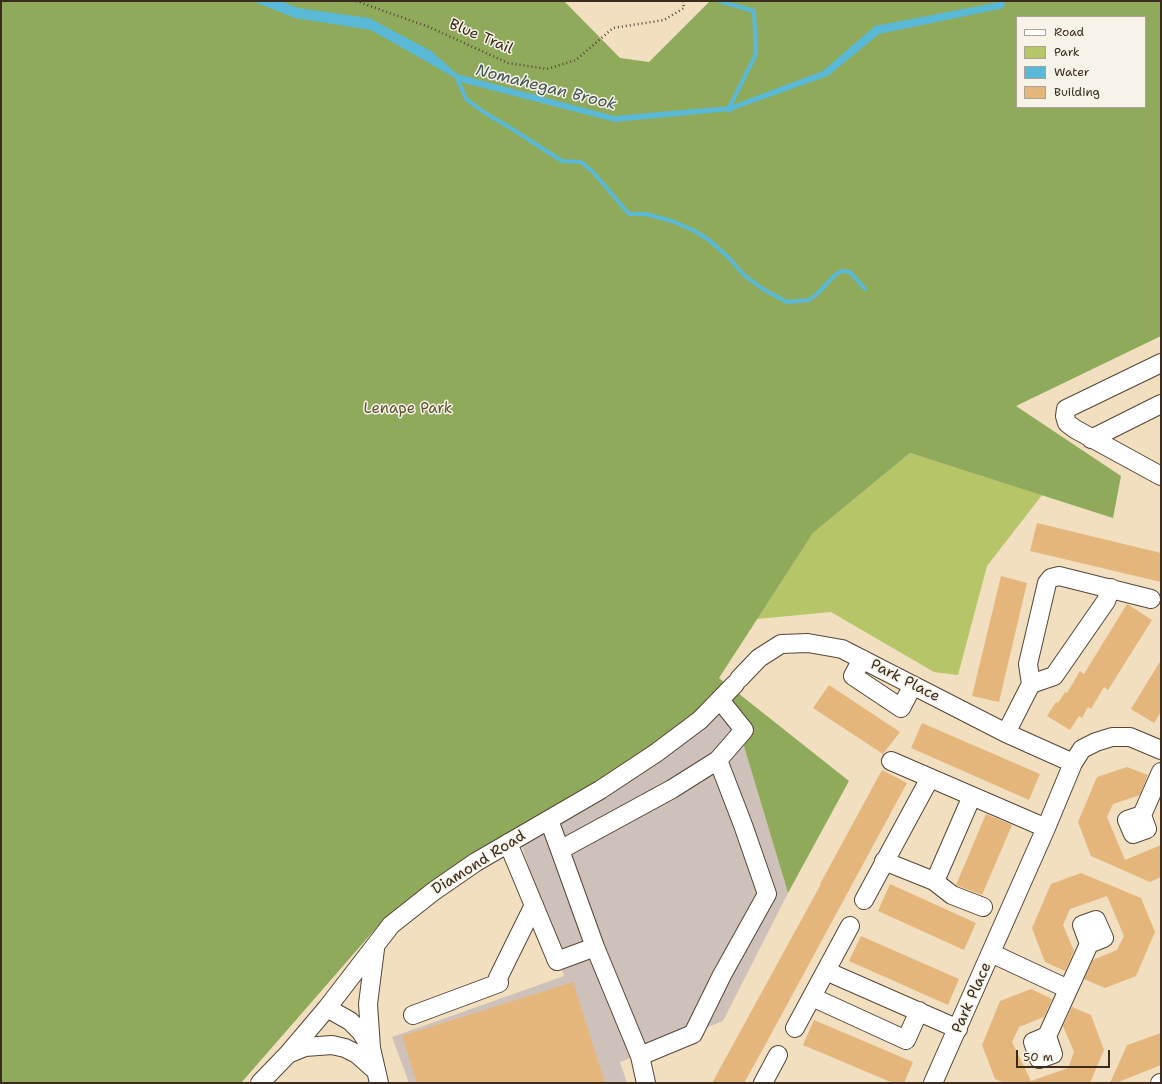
<!DOCTYPE html>
<style>
body{margin:0}
#map{position:relative;width:1162px;height:1084px;overflow:hidden;background:#f1dfc0;font-family:"Shantell Sans",sans-serif}
canvas{display:block}
.frame{position:absolute;inset:0;border:2px solid #3b2a1e;pointer-events:none}
.legend{position:absolute;left:1016px;top:16px;width:130px;height:92px;box-sizing:border-box;background:#f7f3e8;border:1px solid #aca397;margin:0;padding:5px 7px;list-style:none;font-size:12px;color:#3b2a1e}
.legend li{display:flex;align-items:center;gap:8px;height:20px}
.legend b{width:20px;border:1px solid #aca397}
.scale{position:absolute;left:1016px;top:1050px;width:94px;height:18px;box-sizing:border-box;border:2px solid #3b2a1e;border-top:0;padding-left:5px;font-size:12px;line-height:14px;white-space:nowrap;color:#3b2a1e;-webkit-text-stroke:3px #f7f3e8;paint-order:stroke}
</style>
<div id="map">
<canvas width="1162" height="1084"></canvas>
<div class="frame"></div>
<ul class="legend">
<li><b style="height:5px;background:#fff"></b>Road</li>
<li><b style="height:11px;background:#b5c568"></b>Park</li>
<li><b style="height:11px;background:#59b9d7"></b>Water</li>
<li><b style="height:11px;background:#e5b67c"></b>Building</li>
</ul>
<div class="scale">50 m</div>
</div>
<script>
const ctx = document.querySelector('canvas').getContext('2d');
ctx.lineJoin = 'round';
function fill(path, color) { ctx.fillStyle = color; ctx.fill(path, 'evenodd'); }
const poly = rows => new Path2D(rows.map(r => 'M' + r).join(''));
function strokePath(path, color, width, dash) { ctx.strokeStyle = color; ctx.lineWidth = width; ctx.lineCap = dash ? 'butt' : 'round'; ctx.setLineDash(dash || []); ctx.stroke(path); }
function drawText(font, color, halo, rows, align = 'center') {
  ctx.font = font + ' "Shantell Sans",sans-serif'; ctx.lineWidth = 3; ctx.setLineDash([]); ctx.textBaseline = 'middle'; ctx.strokeStyle = halo; ctx.fillStyle = color; for (const [text, x, y, turn = 0] of rows) {
    ctx.save(); ctx.translate(x, y); ctx.rotate((+turn || 0) * Math.PI / 180); ctx.textAlign = isNaN(turn) ? turn : align; if (halo) ctx.strokeText(text, 0, 0); ctx.fillText(text, 0, 0); ctx.restore();
  }
}
fill(poly([
 [710,704,737,723,788,893,723,1021,620,1062,627,1083,409,1083,392,1037,564,976,517,831]
]), '#cec1b9');
fill(poly([
 [910,453,1042,495,987,566,958,675,934,672,831,612,757,619,813,533]
]), '#b5c568');
fill(poly([
 [1,1,564,1,620,58,649,62,710,1,1161,1,1161,336,1016,406,1121,476,1113,518,910,453,813,533,719,678,849,781,788,893,737,723,710,705,685,728,517,831,384,919,241,1083,1,1083],
 [1017,17,1145,17,1145,107,1017,107]
]), '#90aa5c');
fill(poly([
 [252,1,280,1,298,8,369,18,431,51,457,74,614,116,730,106,823,71,875,26,1005,1,1004,8,879,34,828,76,730,111,615,122,464,83,371,30,295,18]
]), '#59b9d7');
strokePath(poly([
 [719,1,754,11,756,54,730,106,730,111],
 [457,78,466,99,485,113,509,127,562,161,581,162,593,172,629,214,645,214,672,221,693,230,709,240,728,257,744,275,763,289,787,302,809,300,817,294,835,275,842,271,850,272,865,289]
]), '#59b9d7', 4);
fill(poly([
 [1037,523,1161,553,1161,582,1030,551],
 [1001,576,1027,583,999,702,972,696],
 [1127,604,1152,620,1108,690,1104,687,1091,709,1088,707,1082,718,1079,716,1070,730,1047,716,1056,702,1058,703,1065,692,1067,693,1080,671,1084,674],
 [1161,660,1161,712,1154,723,1131,709],
 [829,685,900,732,883,754,813,708],
 [922,723,1040,774,1029,800,911,748],
 [1127,767,1148,775,1140,795,1113,804,1107,817,1125,860,1161,845,1161,877,1150,882,1091,856,1078,822,1097,777],
 [882,770,907,783,769,1038,744,1083,712,1083,821,884,820,884],
 [986,814,1012,825,982,895,956,885],
 [1081,873,1141,898,1155,932,1136,976,1105,988,1084,979,1093,960,1117,950,1124,936,1107,896,1070,909,1063,925,1074,951,1065,971,1045,962,1032,928,1051,884],
 [890,884,976,923,964,950,878,911],
 [861,936,959,979,948,1005,849,961],
 [573,982,605,1083,417,1083,402,1036],
 [1031,989,1052,999,1044,1017,1019,1027,1012,1042,1031,1081,1068,1068,1074,1052,1063,1026,1072,1007,1091,1015,1104,1050,1090,1083,1005,1083,995,1079,982,1045,1000,1001],
 [814,1020,913,1062,904,1083,893,1083,803,1045],
 [1161,1033,1161,1065,1116,1083,1110,1083,1127,1045]
]), '#e5b67c');
const minor = poly([
 [1161,363,1066,409,1065,416,1067,423,1075,429,1161,476],
 [1091,439,1161,404],
 [862,659,853,676,901,708,913,685],
 [739,679,759,658,781,644,808,643,842,649,1006,733,1073,763],
 [1031,684,1054,676,1106,601,1111,588],
 [1006,733,1031,684,1028,664,1047,583,1051,578,1059,576,1151,599],
 [718,760,744,730,720,700],
 [891,761,1046,828],
 [1142,815,1127,820,1133,834,1147,829,1142,815,1161,772],
 [549,820,560,850,672,789,718,760,743,825,767,894,722,975,693,1034,640,1056,646,1083],
 [508,843,557,961,595,947,640,1056],
 [560,850,595,947],
 [884,861,934,881,952,895,983,907],
 [935,881,972,796],
 [864,900,930,778],
 [991,953,1068,989],
 [826,971,958,1029],
 [812,997,906,1040,919,1011],
 [327,1008,350,1021,361,1032,371,1048,379,1083],
 [413,1015,499,983,498,978,534,905],
 [795,1028,850,926],
 [1047,1036,1033,1042,1039,1059,1053,1054,1047,1036,1089,944,1104,938,1096,920,1082,925,1089,944],
 [371,1048,368,1004,375,949],
 [288,1054,305,1047,332,1045,345,1048,357,1054,375,1070],
 [260,1083,288,1054,327,1008,391,925,434,891,476,862,600,790,656,753,700,720,735,684],
 [763,1083,778,1055],
 [933,1083,1046,828,1073,763,1082,749,1096,742,1112,737,1130,737,1161,750],
 [1160,1083,1161,1083]
]);
strokePath(minor, '#564536', 20);
strokePath(poly([
 [356,1,429,27,508,63,547,69,576,60,613,28,664,20,684,8,683,1]
]), '#564536', 2.5, [1, 3]);
strokePath(minor, '#fff', 18);
drawText('15px', '#3b2a1e', '#f7f3e8', [
 ["Blue Trail",481,37,23],
 ["Park Place",905,681,27],
 ["Diamond Road",479,863,-32],
 ["Park Place",972,998,-66]
]);
drawText('15px', '#5a5130', '#f7f3e8', [
 ["Lenape Park",408,409]
]);
drawText('italic 16px', '#445556', '#f7f3e8', [
 ["Nomahegan Brook",546,88,14]
]);
</script>
